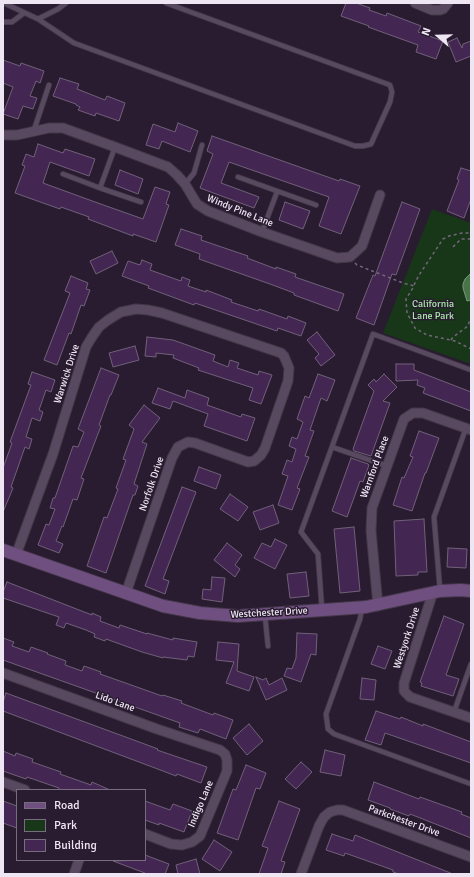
<!DOCTYPE html>
<style>
body{margin:0}
#map{position:relative;width:474px;height:877px;overflow:hidden;background:#291c30;font-family:Signika,sans-serif}
canvas{display:block}
.frame{position:absolute;inset:0;border:4px solid #efe6f4;pointer-events:none}
.legend{position:absolute;left:16px;top:789px;width:130px;height:72px;box-sizing:border-box;background:#291c30;border:1px solid #786d7e;margin:0;padding:5px 7px;list-style:none;font-size:12px;color:#efe6f4}
.legend li{display:flex;align-items:center;gap:8px;height:20px}
.legend b{width:20px;border:1px solid #786d7e}
.north{position:absolute;left:418px;top:16px;width:40px;height:40px;-webkit-text-stroke:3px #291c30;paint-order:stroke;rotate:290deg;font-size:11px;font-weight:700;line-height:16px;text-align:center;color:#efe6f4}
.north::after{content:'';display:block;margin:auto;width:14px;height:18px;background:#efe6f4;clip-path:polygon(50% 0,100% 100%,50% 72%,0 100%)}
</style>
<div id="map">
<canvas width="474" height="877"></canvas>
<div class="frame"></div>
<ul class="legend">
<li><b style="height:5px;background:#6f4f80"></b>Road</li>
<li><b style="height:11px;background:#173718"></b>Park</li>
<li><b style="height:11px;background:#442652"></b>Building</li>
</ul>
<div class="north">N</div>
</div>
<script>
const ctx = document.querySelector('canvas').getContext('2d');
ctx.lineJoin = 'round';
function fill(path, color) { ctx.fillStyle = color; ctx.fill(path, 'evenodd'); }
const poly = rows => new Path2D(rows.map(r => 'M' + r).join(''));
function strokePath(path, color, width, dash) { ctx.strokeStyle = color; ctx.lineWidth = width; ctx.lineCap = dash ? 'butt' : 'round'; ctx.setLineDash(dash || []); ctx.stroke(path); }
function drawText(font, color, halo, rows, align = 'center') {
  ctx.font = font + ' Signika,sans-serif'; ctx.lineWidth = 3; ctx.setLineDash([]); ctx.textBaseline = 'middle'; ctx.strokeStyle = halo; ctx.fillStyle = color; for (const [text, x, y, turn = 0] of rows) {
    ctx.save(); ctx.translate(x, y); ctx.rotate((+turn || 0) * Math.PI / 180); ctx.textAlign = isNaN(turn) ? turn : align; if (halo) ctx.strokeText(text, 0, 0); ctx.fillText(text, 0, 0); ctx.restore();
  }
}
fill(poly([
 [432,209,471,223,471,364,383,333]
]), '#173718');
const water = poly([
 [471,273,471,300,467,301,463,288,463,284,465,279,471,273]
]);
fill(water, '#49744a');
strokePath(water, '#7b967d', 1);
const building = poly([
 [346,3,356,3,370,8,369,10,386,16,387,13,421,26,418,32,443,41,436,59,416,52,418,45,368,27,369,26,341,16,346,3],
 [457,38,462,48,463,44,471,41,471,56,456,62,448,42,457,38],
 [3,60,20,66,21,63,44,71,40,83,36,81,30,96,37,98,33,109,23,106,18,119,3,114,13,87,3,83,3,60],
 [60,78,79,84,77,89,105,100,107,96,125,103,119,121,96,113,95,116,78,110,80,107,76,105,76,104,53,96,60,78],
 [178,123,198,131,190,152,162,141,159,149,146,145,153,124,175,132,178,123],
 [212,136,339,181,340,179,360,186,341,234,319,226,329,197,229,162,221,183,259,197,254,208,200,188,213,154,207,151,212,136],
 [38,144,63,153,65,149,95,159,89,176,50,162,43,183,95,202,143,219,155,187,170,192,166,204,169,205,156,242,133,234,133,236,88,219,89,217,61,207,60,209,15,193,25,166,22,165,26,154,34,157,38,144],
 [461,168,471,171,471,199,464,218,447,211,459,180,457,179,461,168],
 [120,170,143,179,138,194,115,185,120,170],
 [285,202,310,211,303,229,279,220,285,202],
 [402,202,420,209,396,275,392,274,374,325,356,318,373,275,375,276,402,202],
 [181,229,202,236,201,240,248,256,247,258,276,269,276,267,296,274,295,277,344,294,338,311,294,295,294,293,270,284,199,259,200,254,175,245,181,229],
 [112,251,118,263,96,274,90,261,112,251],
 [142,260,152,264,150,270,181,281,182,277,190,280,188,286,206,292,206,290,232,300,231,302,258,311,259,309,287,319,288,316,306,323,301,336,278,328,277,331,195,303,194,305,148,288,149,286,122,276,128,261,140,265,142,260],
 [71,276,88,283,86,289,90,290,84,306,81,305,71,334,69,333,57,365,44,360,70,293,65,291,71,276],
 [317,332,335,355,321,366,315,358,319,354,307,340,317,332],
 [147,337,173,340,215,355,213,361,228,367,230,360,239,363,237,368,258,375,259,371,272,375,261,404,249,400,253,388,198,370,199,368,173,358,174,355,156,353,156,357,145,356,147,337],
 [135,346,139,360,113,367,109,353,135,346],
 [396,364,414,364,414,370,471,392,471,411,423,393,425,388,417,385,418,380,396,381,396,364],
 [101,368,119,375,111,395,110,395,99,425,101,426,81,478,84,479,77,500,73,499,63,527,62,526,56,541,63,544,59,553,38,545,46,524,49,525,55,509,50,508,53,498,55,498,73,446,78,447,84,432,78,429,101,368],
 [32,372,55,380,51,392,46,390,39,410,43,412,40,421,32,418,26,437,32,439,29,449,25,447,11,487,13,488,3,512,3,468,12,443,10,442,31,385,28,384,32,372],
 [318,374,335,380,327,401,321,398,310,430,314,431,305,456,309,457,297,488,300,489,292,510,278,505,288,476,282,474,287,460,292,462,296,449,289,446,292,437,297,439,303,422,297,419,305,396,309,398,318,374],
 [384,374,397,387,383,401,390,403,371,456,354,451,353,449,374,391,368,385,374,379,376,382,384,374],
 [158,388,185,398,187,390,209,398,207,405,241,417,242,414,255,418,247,441,204,426,208,414,173,401,170,409,152,403,158,388],
 [144,405,160,418,142,442,147,444,134,484,138,486,135,495,133,495,106,573,87,566,104,517,107,518,118,489,116,488,126,460,123,459,134,429,129,425,144,405],
 [419,431,439,438,426,473,425,473,412,511,393,505,402,477,404,478,413,457,410,456,419,431],
 [351,458,368,464,369,465,363,482,360,481,347,517,332,511,351,458],
 [199,467,221,475,216,489,194,481,199,467],
 [182,487,196,492,163,579,169,581,165,594,145,586,182,487],
 [230,494,248,507,238,521,220,509,230,494],
 [273,505,279,523,260,530,253,512,273,505],
 [424,519,427,572,418,572,418,575,396,576,394,521,424,519],
 [354,527,360,591,340,593,334,529,354,527],
 [275,539,287,545,275,569,254,558,262,543,271,547,275,539],
 [227,543,242,555,235,565,240,569,235,577,214,560,227,543],
 [448,548,467,549,466,568,447,567,448,548],
 [306,572,309,596,290,598,287,574,306,572],
 [212,577,225,578,222,602,202,599,203,589,211,590,212,577],
 [7,582,92,615,92,613,101,617,100,621,119,628,120,625,147,634,147,633,173,640,173,638,197,642,194,657,188,656,187,660,163,657,163,658,142,652,106,639,105,641,94,637,95,634,86,630,66,623,64,628,56,625,59,617,3,598,3,592,7,582],
 [444,616,464,624,446,675,459,679,453,696,421,686,422,683,420,682,444,616],
 [297,633,317,634,316,655,311,654,301,682,284,676,287,668,292,669,296,658,297,633],
 [3,638,14,642,12,646,29,652,31,647,48,653,47,654,66,661,65,665,82,671,84,666,101,672,100,674,134,686,162,696,163,695,182,701,181,703,213,715,214,713,233,720,226,739,200,729,198,733,179,727,180,723,3,660,3,638],
 [218,642,239,644,237,671,254,677,249,691,226,683,234,662,216,660,218,642],
 [378,646,392,651,385,669,371,664,378,646],
 [256,677,263,680,266,678,269,685,282,678,287,690,266,700,256,677],
 [362,678,376,680,374,700,360,699,362,678],
 [6,693,131,739,158,749,157,750,207,767,201,783,177,774,176,776,155,768,3,711,3,702,6,693],
 [376,711,400,719,401,717,423,726,423,724,471,742,471,763,385,733,381,745,365,740,376,711],
 [249,724,263,741,247,755,233,738,249,724],
 [325,750,345,755,341,776,320,772,325,750],
 [3,751,15,756,16,753,33,759,32,762,61,772,60,774,91,785,92,782,110,790,59,790,59,788,27,777,26,779,3,771,3,751],
 [301,762,312,772,296,789,285,779,301,762],
 [246,765,266,773,260,789,256,788,238,840,217,833,233,789,236,790,246,765],
 [374,782,419,799,420,797,462,812,461,814,471,818,471,838,410,814,409,816,390,809,390,808,368,800,374,782],
 [3,801,17,806,17,828,3,823,3,801],
 [145,801,170,810,173,804,192,811,184,832,159,823,159,825,145,820,145,801],
 [279,801,300,809,281,861,285,862,281,874,259,874,268,848,262,846,279,801],
 [332,834,353,841,355,835,453,874,399,874,393,872,393,870,345,853,344,856,326,850,332,834],
 [214,840,232,852,220,871,202,859,214,840],
 [145,855,169,864,165,874,145,874,145,873,113,861,145,860,145,855],
 [196,859,200,874,178,874,176,865,196,859]
]);
fill(building, '#442652');
strokePath(building, '#706179', 1);
const lane = poly([
 [4,3,38,19],
 [66,3,58,9,38,19,74,43,355,146,363,146,371,144,390,102,392,92,390,85,166,3],
 [3,22,12,22,24,13],
 [34,130,49,85],
 [63,174,100,188,115,147],
 [238,177,316,205],
 [185,184,194,173,202,145],
 [100,188,141,202],
 [262,232,277,192],
 [332,447,387,466],
 [440,590,434,517,466,428],
 [362,609,360,619,326,714,328,729,334,734,471,784],
 [322,610,318,554,301,532,373,334,471,370],
 [265,616,268,646],
 [454,712,471,664]
]);
const street = poly([
 [415,3,432,10,440,10,443,9,448,3],
 [3,135,17,135,49,128,63,128,115,147,168,167,177,175,185,184,197,204,208,211,262,232,337,258,350,257,362,246,380,195],
 [16,555,53,454,86,347,92,337,99,327,108,320,121,312,136,309,148,310,162,313,281,353,284,356,289,368,288,381,265,448,261,455,254,461,248,462,195,443,188,442,178,447,172,458,126,593],
 [433,592,404,683,404,691,410,697,471,718],
 [378,606,371,531,372,508,404,419,413,413,423,413,471,430],
 [3,673,157,729,220,750,225,754,227,760,227,771,200,836,192,842,182,845,171,844,145,834],
 [3,782,25,790],
 [74,874,79,860],
 [301,874,319,826,324,817,330,812,337,810,343,810,471,857]
]);
const secondary = poly([
 [3,550,163,606,200,613,238,616,366,607,440,591,461,590,471,591]
]);
strokePath(lane, '#433748', 6);
strokePath(street, '#433748', 11);
strokePath(secondary, '#433748', 14);
strokePath(poly([
 [453,247,461,239,470,239,471,238],
 [355,263,357,265,403,283,414,286,406,299,407,313,415,328,427,335,455,341,471,349],
 [414,285,419,275,443,239,449,236,462,233,471,233],
 [451,340,453,337,468,326,470,319]
]), '#736779', 1.5, [3, 3]);
strokePath(lane, '#584960', 4.5);
strokePath(street, '#584960', 9);
strokePath(secondary, '#6f4f80', 12);
drawText('10px', '#efe6f4', '#291c30', [
 ["Windy Pine Lane",240,211,22],
 ["Warwick Drive",67,374,-72],
 ["Warnford Place",375,467,-70],
 ["Norfolk Drive",152,484,-71],
 ["Westchester Drive",269,613,-3],
 ["Westyork Drive",407,638,-72],
 ["Lido Lane",115,702,20],
 ["Indigo Lane",201,804,-67],
 ["Parkchester Drive",404,821,20]
]);
drawText('10px', '#a8eaa8', '#291c30', [
 ["California",433,304],
 ["Lane Park",433,316]
]);
</script>
